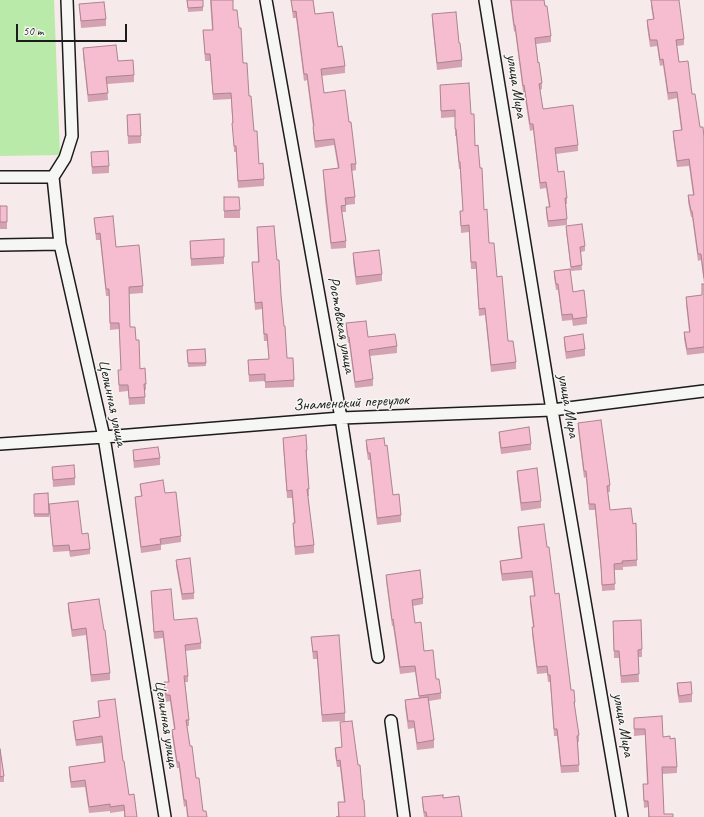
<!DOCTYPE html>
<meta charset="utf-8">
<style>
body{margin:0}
#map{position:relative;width:704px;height:817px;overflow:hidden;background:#f6eaeb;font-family:Caveat,sans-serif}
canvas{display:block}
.scale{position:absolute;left:16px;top:24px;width:111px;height:18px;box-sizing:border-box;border:2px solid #1c1c1c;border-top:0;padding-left:5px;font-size:12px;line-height:14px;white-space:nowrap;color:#1c1c1c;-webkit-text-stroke:3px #f6f6f2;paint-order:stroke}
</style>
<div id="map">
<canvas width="704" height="817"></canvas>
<div class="scale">50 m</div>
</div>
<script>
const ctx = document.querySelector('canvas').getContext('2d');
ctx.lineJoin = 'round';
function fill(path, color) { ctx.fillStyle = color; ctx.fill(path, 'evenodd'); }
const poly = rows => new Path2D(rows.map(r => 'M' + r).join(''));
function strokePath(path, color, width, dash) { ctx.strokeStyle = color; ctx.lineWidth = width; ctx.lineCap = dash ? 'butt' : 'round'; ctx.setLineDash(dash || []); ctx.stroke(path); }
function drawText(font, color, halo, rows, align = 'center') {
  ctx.font = font + ' Caveat,sans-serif'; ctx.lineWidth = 3; ctx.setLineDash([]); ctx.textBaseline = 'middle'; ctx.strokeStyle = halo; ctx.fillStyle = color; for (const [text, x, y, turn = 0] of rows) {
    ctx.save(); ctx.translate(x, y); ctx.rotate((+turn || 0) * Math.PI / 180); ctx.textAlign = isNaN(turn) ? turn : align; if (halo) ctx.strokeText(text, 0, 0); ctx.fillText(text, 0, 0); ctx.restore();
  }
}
fill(poly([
 [0,0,54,0,60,155,0,156]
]), '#baeaa9');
const minor = poly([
 [67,0,72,136,65,158,53,177,60,244,104,437,165,817],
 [266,0,341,418,378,657],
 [485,0,552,410,622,817],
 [0,177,53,177],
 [0,245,60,244],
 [0,444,104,437,341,418,552,410,704,391],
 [391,721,404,817]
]);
strokePath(minor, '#1c1c1c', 14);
strokePath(minor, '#f6f6f2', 11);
fill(poly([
 [187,0,203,0,203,11,188,12],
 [210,0,233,10,239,28,243,63,249,96,259,164,264,179,264,186,238,188,236,152,234,152,231,99,213,100,210,61,205,61,203,30,212,30],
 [291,0,313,0,315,14,338,47,345,66,345,73,321,76,324,93,349,122,356,164,356,170,352,171,355,197,355,204,346,205,346,212,342,212,346,241,346,248,331,249,325,200,323,170,338,169,334,145,315,148,313,133,313,127,307,80,304,81,296,18,293,18],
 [510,0,544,0,551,36,551,42,536,44,538,63,542,83,542,89,540,90,543,109,578,145,578,151,556,154,558,172,567,198,567,204,566,204,567,219,567,225,548,227,546,213,546,207,549,207,546,188,540,189,533,130,530,131,524,92,523,92,515,31,514,32],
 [651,0,684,39,684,45,677,46,679,62,692,94,700,127,704,138,704,353,687,355,684,339,684,332,689,332,686,304,686,297,702,295,702,284,704,284,701,260,698,261,692,217,691,217,688,202,688,195,693,195,689,166,677,167,673,137,673,131,681,130,677,98,668,100,663,65,660,66,657,46,650,47,647,26,647,20,653,19,651,6],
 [79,4,106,19,106,26,81,28],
 [432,14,459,43,462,60,462,67,437,70,432,21],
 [83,48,118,61,134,75,134,82,107,84,108,100,88,102,83,55],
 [440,85,471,114,475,146,480,168,484,210,489,243,497,277,508,341,516,362,516,369,491,372,485,315,479,316,476,269,471,269,469,232,461,233,460,211,463,211,460,169,459,169,456,136,455,136,455,117,441,118],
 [127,115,141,136,141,143,128,144],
 [91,152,109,166,109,173,92,174],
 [224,197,240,210,240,218,224,218],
 [0,206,7,206,7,229,0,229],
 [94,218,116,247,143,286,143,293,129,294,130,327,136,340,140,369,146,384,146,390,145,390,145,404,129,405,128,391,119,392,118,370,121,370,119,329,110,330,109,296,106,296,100,240,96,240],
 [566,226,585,246,585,251,581,252,582,270,571,271,566,231],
 [257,227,277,260,281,295,287,358,294,380,294,387,265,388,265,381,249,382,248,360,269,359,267,341,264,341,262,309,255,310,252,262,258,262],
 [190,241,224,257,224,264,191,266],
 [353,253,382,274,382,281,356,285,353,261],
 [554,271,573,292,587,317,587,324,573,326,572,320,562,321,558,290,556,290,554,277],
 [346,323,368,337,397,346,397,353,370,356,373,379,373,386,355,388,349,343,348,343,346,329],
 [564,337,585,349,585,356,566,359,564,344],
 [205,349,206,366,188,367,187,350],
 [578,423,610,485,610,492,608,492,610,510,633,524,636,523,637,566,623,567,623,570,614,570,615,590,602,591,601,572,595,510,589,510,586,477,584,478,578,429],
 [499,432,531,444,531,450,501,454,499,438],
 [283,438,307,450,307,457,309,489,309,496,308,496,314,545,314,553,295,555,293,530,293,523,294,523,292,498,287,498,283,445],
 [366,440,401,515,401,522,377,525,370,460,368,460,366,447],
 [133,450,160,458,160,465,134,468,133,457],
 [52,467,75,478,75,485,53,487],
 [517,471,541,501,541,508,521,511,517,478],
 [140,484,165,493,181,536,181,542,161,545,161,550,141,553,135,503,135,497,141,496],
 [48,493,49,517,34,517,34,494],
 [49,504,82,534,90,549,90,554,70,557,69,551,53,552],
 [518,527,547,547,571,690,575,702,575,709,579,735,579,742,578,742,579,772,561,773,557,736,554,736,550,682,548,682,547,673,537,674,532,634,532,627,533,627,530,603,530,596,534,596,532,578,502,581,500,568,500,561,521,558,518,534],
 [176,560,194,593,194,599,182,600,176,566],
 [386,575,423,598,423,604,413,606,415,623,424,651,441,693,441,699,429,701,434,740,434,748,417,750,414,728,408,729,405,707,405,700,419,698,415,672,400,674,393,626,392,626,386,581],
 [151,591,174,620,201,643,201,649,185,651,188,676,188,682,185,682,189,720,189,726,187,726,190,746,203,811,207,817,187,817,186,806,184,807,179,768,177,768,172,736,172,730,174,729,170,701,166,702,164,689,164,682,168,682,163,638,154,639,151,598],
 [99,599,110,673,110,680,91,682,86,635,72,637,68,610,68,603],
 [613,621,642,649,642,657,638,657,639,682,621,683,619,658,614,658],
 [311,637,345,713,345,721,322,722,317,659,313,659],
 [677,683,692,694,692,702,679,703,677,691],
 [98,701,123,761,129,795,137,817,124,817,124,811,110,813,110,811,89,813,85,787,71,788,69,774,69,767,104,762,102,743,76,746,73,727,73,721,99,717],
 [634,718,663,737,670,739,677,767,677,773,662,774,664,814,673,817,648,817,648,807,644,808,643,784,647,784,645,735,634,736],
 [340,722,363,800,338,817,338,802,344,802,340,767,337,767,335,755,335,748,342,747],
 [0,749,4,776,4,782,0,782],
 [422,797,443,798,462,817,424,817,422,803]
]), '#d4a2b2');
const building = poly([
 [187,0,203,0,203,7,188,8,187,0],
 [211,0,233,0,233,10,237,10,239,28,241,28,243,63,247,63,249,96,251,96,254,131,257,131,259,164,263,163,264,179,238,181,236,146,234,146,232,123,233,123,231,93,213,94,210,54,205,54,203,30,213,30,211,0],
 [291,0,313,0,315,14,333,12,338,47,342,46,345,66,321,69,324,93,345,90,349,122,351,122,356,164,351,164,355,197,345,198,346,205,341,206,346,241,331,243,323,170,339,168,334,139,315,141,313,127,314,126,307,74,304,74,296,11,293,12,291,0],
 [511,0,544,0,545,6,547,6,551,36,535,38,538,63,539,62,542,83,539,84,543,109,573,105,578,145,555,148,558,172,564,171,567,198,565,198,567,219,548,221,546,207,550,207,546,182,540,183,533,124,530,124,524,85,523,86,515,25,514,25,511,0],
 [651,0,679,0,684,39,676,40,679,62,688,61,692,94,695,94,700,127,703,127,704,138,704,278,701,254,698,254,692,211,691,211,688,195,694,195,689,159,677,161,673,131,682,130,677,92,668,93,663,59,660,60,657,40,650,40,647,20,654,19,651,0],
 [104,2,106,19,81,21,79,4,104,2],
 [456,12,459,43,460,43,462,60,437,63,432,14,456,12],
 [116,45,118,61,133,60,134,75,106,77,108,93,88,95,83,48,116,45],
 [469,83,471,114,474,114,475,146,478,145,480,168,482,168,484,210,487,209,489,243,494,243,497,277,502,276,508,341,513,341,516,362,491,365,485,308,479,309,476,262,471,262,469,225,461,226,460,211,463,211,460,162,459,162,456,129,455,129,455,110,441,111,440,85,469,83],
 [140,114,141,136,128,136,127,115,140,114],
 [108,151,109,166,92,167,91,152,108,151],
 [224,197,239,197,240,210,224,211,224,197],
 [0,206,7,206,7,222,0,222,0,206],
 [113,216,116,247,139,245,143,286,129,287,130,327,135,327,136,340,139,340,140,369,145,368,146,384,144,384,145,397,129,398,128,385,119,385,118,370,121,370,119,323,110,323,109,289,106,289,100,233,96,234,94,218,113,216],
 [582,224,585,246,580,247,582,265,571,267,566,226,582,224],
 [274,226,277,260,279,260,281,295,284,326,285,326,287,358,293,358,294,380,265,382,265,374,249,375,248,360,269,359,267,334,264,334,262,302,255,303,252,262,259,262,257,227,274,226],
 [224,239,224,257,191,259,190,241,224,239],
 [379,250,382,274,356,277,353,253,379,250],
 [570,269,573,292,584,290,587,317,573,319,572,314,562,315,558,284,556,284,554,271,570,269],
 [702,284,704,284,704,347,687,349,684,332,690,332,686,297,702,295,702,284],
 [366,321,368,337,395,334,397,346,369,350,373,379,355,382,349,337,348,337,346,323,366,321],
 [583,334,585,349,566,352,564,337,583,334],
 [205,349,206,363,188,363,187,350,205,349],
 [601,420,610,485,607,486,610,510,631,508,633,524,636,523,637,560,622,561,623,563,614,564,615,584,602,585,601,566,595,504,589,504,586,471,584,471,578,423,601,420],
 [529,427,531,444,501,448,499,432,529,427],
 [306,435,307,450,306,450,309,489,307,489,314,545,295,547,293,523,295,523,292,490,287,491,283,438,306,435],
 [384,438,385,446,387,445,393,495,399,494,401,515,377,518,370,453,368,453,366,440,384,438],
 [158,447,160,458,134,461,133,450,158,447],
 [74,465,75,478,53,480,52,467,74,465],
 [537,468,541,501,521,503,517,471,537,468],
 [163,480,165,493,176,492,181,536,160,539,161,544,141,547,135,497,142,496,140,484,163,480],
 [48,493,49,514,34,514,34,494,48,493],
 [78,501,82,534,88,533,90,549,70,551,69,545,53,546,49,504,78,501],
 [544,524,547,547,549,547,555,594,559,593,571,690,574,690,575,702,574,702,579,735,577,736,579,765,561,766,557,729,554,729,550,675,548,675,547,666,537,667,532,627,534,627,530,596,535,596,532,571,502,574,500,561,522,558,518,527,544,524],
 [190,558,194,593,182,594,176,560,190,558],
 [420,570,423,598,412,600,415,623,421,622,424,651,433,650,436,679,439,679,441,693,419,696,415,666,400,667,393,619,392,620,386,575,420,570],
 [171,589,174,620,197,618,201,643,185,645,188,676,184,676,189,720,186,720,190,746,192,746,196,778,199,778,203,811,206,811,207,817,188,817,186,800,184,800,179,762,177,762,172,730,175,729,170,695,166,695,164,682,169,682,163,631,154,632,151,591,171,589],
 [99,599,104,630,105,630,110,673,91,675,86,628,72,630,68,603,99,599],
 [641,620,642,649,638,650,639,674,621,676,619,651,614,651,613,621,641,620],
 [339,635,345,713,322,715,317,651,313,652,311,637,339,635],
 [691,682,692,694,679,696,677,683,691,682],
 [428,697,434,740,417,743,414,721,408,721,405,700,428,697],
 [115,699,123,761,124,761,129,795,134,794,137,817,125,817,124,805,110,807,110,804,89,807,85,780,71,782,69,767,105,762,102,736,76,740,73,721,100,717,98,701,115,699],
 [662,716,663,737,670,736,670,739,675,738,677,767,662,767,664,814,673,814,673,817,649,817,648,801,644,801,643,784,648,784,645,729,634,729,634,718,662,716],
 [352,721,358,765,360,765,363,800,364,800,365,817,336,817,339,817,338,802,345,802,340,760,337,761,335,748,342,747,340,722,352,721],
 [0,749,4,776,0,777,0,749],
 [443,795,443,798,459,796,462,817,427,817,426,812,424,812,422,797,443,795]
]);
fill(building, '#f6bccf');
strokePath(building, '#ac8491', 1);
drawText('16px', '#1c1c1c', '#f6f6f2', [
 ["улица Мира",516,86,81],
 ["Ростовская улица",341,325,80],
 ["Целинная улица",112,403,78],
 ["Знаменский переулок",351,403,-3],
 ["улица Мира",568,406,80],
 ["Целинная улица",166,724,81],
 ["улица Мира",623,725,80]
]);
</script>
